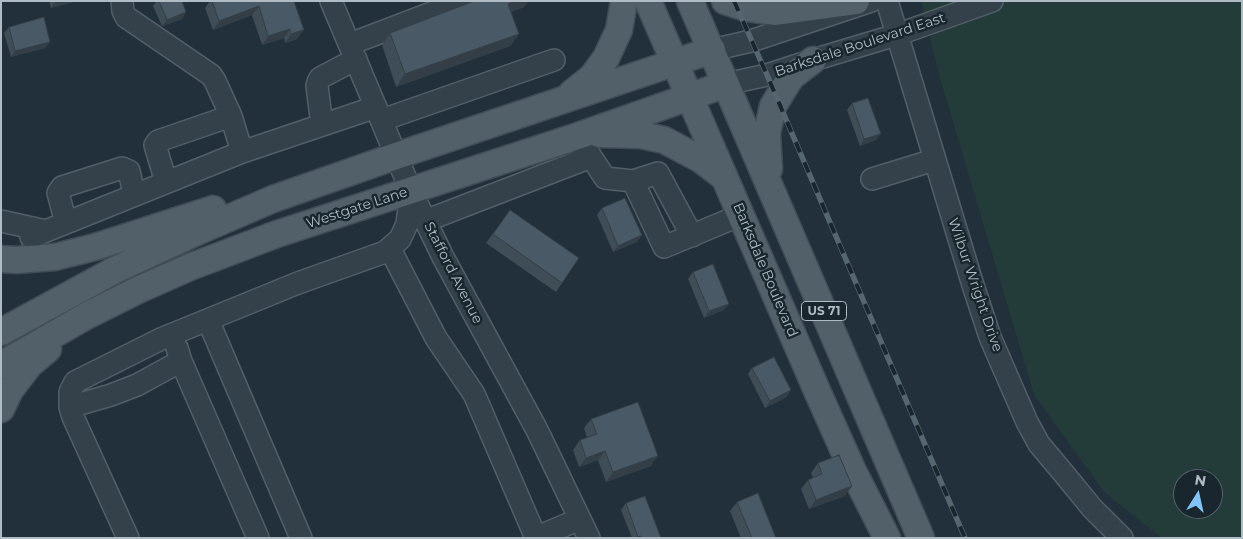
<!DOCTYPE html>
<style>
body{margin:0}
#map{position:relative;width:1243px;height:539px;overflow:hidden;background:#21303a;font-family:Montserrat,sans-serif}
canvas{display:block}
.frame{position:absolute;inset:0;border:2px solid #afbcc6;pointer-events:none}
.north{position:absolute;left:1173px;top:469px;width:50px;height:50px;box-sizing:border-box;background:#1a262e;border:1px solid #56626b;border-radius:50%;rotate:10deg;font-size:14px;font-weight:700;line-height:20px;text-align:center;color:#afbcc6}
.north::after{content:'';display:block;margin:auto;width:18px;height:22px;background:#80c4fa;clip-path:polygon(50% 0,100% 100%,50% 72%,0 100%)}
</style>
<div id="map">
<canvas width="1243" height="539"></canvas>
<div class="frame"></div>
<div class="north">N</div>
</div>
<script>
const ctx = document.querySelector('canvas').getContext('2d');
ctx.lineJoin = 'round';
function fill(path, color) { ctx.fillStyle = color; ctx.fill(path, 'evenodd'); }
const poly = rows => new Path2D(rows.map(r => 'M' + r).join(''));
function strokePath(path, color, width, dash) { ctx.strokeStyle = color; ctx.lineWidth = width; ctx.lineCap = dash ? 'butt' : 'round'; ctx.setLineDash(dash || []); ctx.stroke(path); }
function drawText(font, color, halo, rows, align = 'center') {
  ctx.font = font + ' Montserrat,sans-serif'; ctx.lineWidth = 5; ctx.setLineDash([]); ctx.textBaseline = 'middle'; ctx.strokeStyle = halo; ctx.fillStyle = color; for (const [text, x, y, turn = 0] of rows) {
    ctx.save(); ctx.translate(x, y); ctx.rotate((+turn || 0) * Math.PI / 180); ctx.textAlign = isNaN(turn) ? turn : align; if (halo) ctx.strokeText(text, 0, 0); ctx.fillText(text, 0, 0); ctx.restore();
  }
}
fill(poly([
 [921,1,1242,1,1242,538,1162,538,1105,493,1034,395,939,75],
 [1183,479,1213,479,1213,509,1183,509]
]), '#233b39');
const minor = poly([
 [122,1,123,11,126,17,211,75,215,81,231,116],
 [331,1,411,191,443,257,537,430,589,538],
 [887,1,972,282,990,337,1027,422,1039,444,1065,475,1092,508,1122,538],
 [350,44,463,1],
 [712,50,751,41,871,1],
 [726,84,767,75,813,60,896,35,992,1],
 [382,120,554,60],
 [322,125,317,86,318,82,320,78,356,59],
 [584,146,605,178,633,181],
 [872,179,934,160],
 [166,182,155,145,158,141,231,116,242,152],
 [1,221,46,231],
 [425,221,591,157],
 [66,223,58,193,62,187,122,168,129,171,134,194],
 [692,236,658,173,633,181,664,247,741,215],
 [31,237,242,152,376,107],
 [390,249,436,338,474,394,536,538],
 [208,320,301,538],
 [181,361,258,538],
 [70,407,111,395,137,385,181,361,177,348],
 [128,538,73,417,70,407,70,392,75,382,163,338,298,283,385,252,400,239,407,224,411,191],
 [535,538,580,519]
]);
const major = poly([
 [648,1,818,393,852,469,887,538],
 [690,1,921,538],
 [725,1,746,8,774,12,856,1],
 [572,93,592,77,606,58,619,30,624,1],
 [599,134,641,135,664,140,700,159,725,178],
 [769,169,767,133,773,106,791,77,813,60],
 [1,259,17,260,55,257,95,247,213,209],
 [1,332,115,270,199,231,273,199,396,156,712,50],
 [1,365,88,315,138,290,190,267,277,234,578,136,726,84],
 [1,409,10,390,30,364,48,349]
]);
strokePath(minor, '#525f68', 24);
strokePath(major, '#414d56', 29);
strokePath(minor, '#34414a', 21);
strokePath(major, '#52606a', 26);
const rail = poly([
 [734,1,767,75,965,538]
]);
strokePath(rail, '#566671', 5.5);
strokePath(rail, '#1a262e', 4, [11]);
fill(poly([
 [49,1,76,1,51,8],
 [157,1,182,1,186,12,182,19,162,26,153,6],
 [210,1,294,1,297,39,285,43,284,38,262,45,252,15,213,30,205,8],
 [474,1,528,1,524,7,511,12,519,34,510,46,396,87,382,45,390,33],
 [9,27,50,42,45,48,11,57,4,33],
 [852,103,876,140,860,146,847,110],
 [602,208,642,235,637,242,613,252,597,215],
 [510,210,579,258,556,292,486,243],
 [693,272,724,310,704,318,688,279],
 [752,368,787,397,765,408,748,374],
 [591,419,651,466,606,482,598,460,579,467,573,450,580,440,587,438,584,428],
 [818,463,845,496,809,509,801,489,808,480,813,478,811,473],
 [737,502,776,538,741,538,730,511],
 [626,503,661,538,632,538,621,510]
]), '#3f4d57');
fill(poly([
 [56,1,76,1,51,8],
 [514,1,528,1,524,7,499,16,508,4],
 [259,6,252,15,213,30,219,21],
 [186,12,182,19,162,26,167,20],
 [290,29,284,38,262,45,268,36],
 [304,30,297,39,285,43,291,34],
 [519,34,510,46,396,87,405,74],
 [50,42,45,48,11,57,15,51],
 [881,134,876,140,860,146,864,139],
 [642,235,637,242,613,252,618,246],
 [729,304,724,310,704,318,709,311],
 [791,390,787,397,765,408,770,401],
 [605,451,598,460,579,467,586,458],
 [658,456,651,466,606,482,613,472],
 [852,486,845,496,809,509,816,500]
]), '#333e47');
const building = poly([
 [159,1,182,1,186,12,167,20,159,1],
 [212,1,294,1,304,30,291,34,290,29,268,36,259,6,219,21,212,1],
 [474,1,514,1,508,4,519,34,405,74,390,33,474,1],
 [44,17,50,42,15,51,9,27,44,17],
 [868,98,881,134,864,139,852,103,868,98],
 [625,198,642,235,618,246,602,208,625,198],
 [510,210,579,258,562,283,493,234,510,210],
 [713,264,729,304,709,311,693,272,713,264],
 [774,357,791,390,770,401,752,368,774,357],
 [638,402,658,456,613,472,605,451,586,458,580,440,597,434,591,419,638,402],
 [839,455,852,486,816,500,808,480,822,474,818,463,839,455],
 [758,493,776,538,752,538,737,502,758,493],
 [645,496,661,538,642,538,641,536,638,537,626,503,645,496]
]);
fill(building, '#495965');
strokePath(building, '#333e47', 1);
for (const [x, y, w] of [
 [824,311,45]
]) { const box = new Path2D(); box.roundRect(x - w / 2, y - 9.5, w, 19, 4); ctx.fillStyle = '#1a262e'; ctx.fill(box); strokePath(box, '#afbcc6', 1); }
drawText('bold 12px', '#afbcc6', null, [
 ["US 71",824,311]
]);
drawText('14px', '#afbcc6', '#1a262e', [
 ["Barksdale Boulevard East",860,45,-18],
 ["Westgate Lane",357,208,-18],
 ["Barksdale Boulevard",765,270,67],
 ["Stafford Avenue",453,273,63],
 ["Wilbur Wright Drive",975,285,71]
]);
</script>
